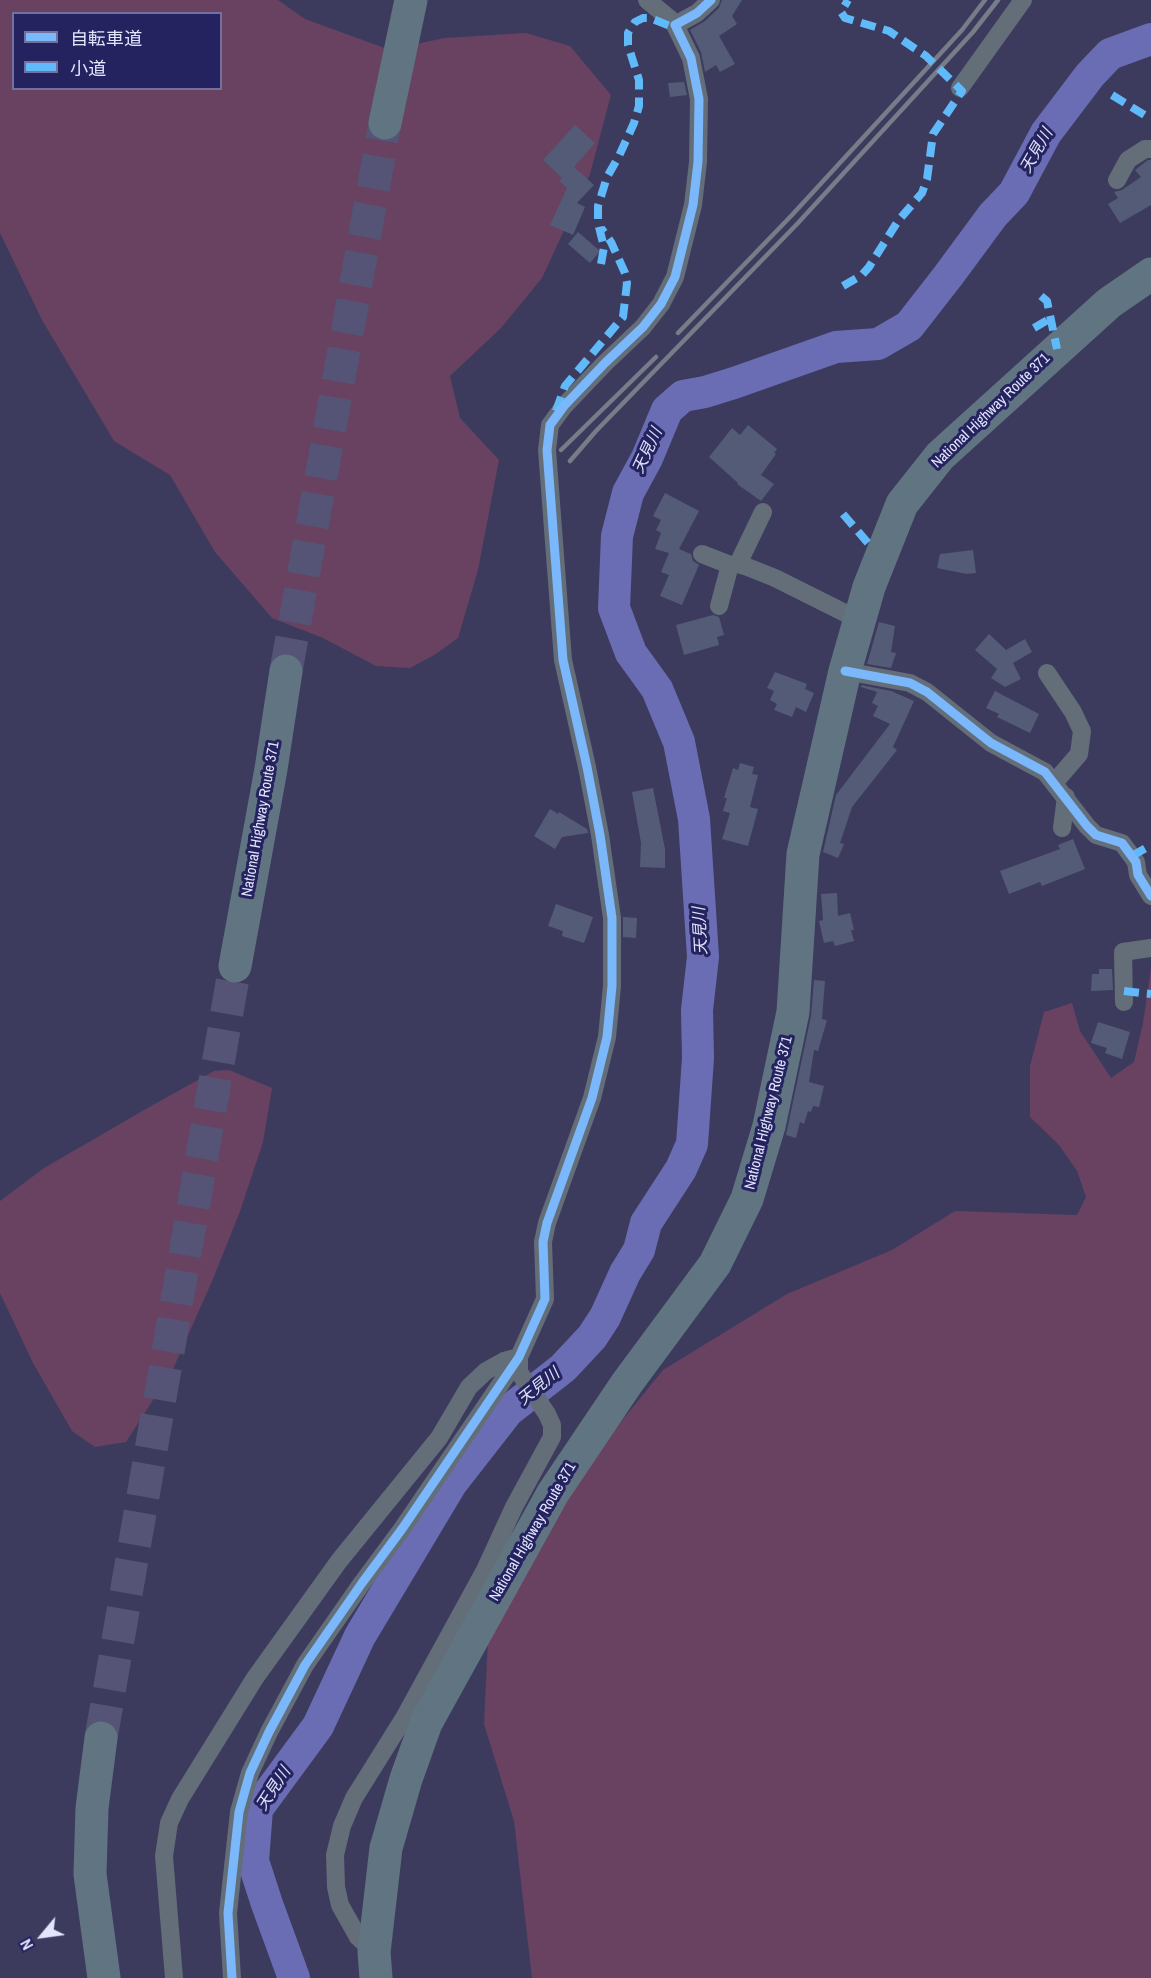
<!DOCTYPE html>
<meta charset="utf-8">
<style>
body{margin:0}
#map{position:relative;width:1151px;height:1978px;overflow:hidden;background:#3c3b5e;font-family:"Archivo Narrow","Noto Sans JP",sans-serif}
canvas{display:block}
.legend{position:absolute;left:12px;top:12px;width:210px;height:78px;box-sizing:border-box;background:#252260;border:2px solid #71709e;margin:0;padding:8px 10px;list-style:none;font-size:18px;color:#e2e5fc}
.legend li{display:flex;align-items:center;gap:12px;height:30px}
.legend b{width:30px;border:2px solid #71709e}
.north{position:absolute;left:12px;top:1906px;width:60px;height:60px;-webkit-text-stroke:4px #252260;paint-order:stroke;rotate:241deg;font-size:16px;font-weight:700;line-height:24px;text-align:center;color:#e2e5fc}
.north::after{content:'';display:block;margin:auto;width:21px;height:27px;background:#e2e5fc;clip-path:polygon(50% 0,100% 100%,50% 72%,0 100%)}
</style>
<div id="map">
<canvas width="1151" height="1978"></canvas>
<ul class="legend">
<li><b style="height:8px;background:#7ab7fb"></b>自転車道</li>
<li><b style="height:8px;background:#60bafa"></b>小道</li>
</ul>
<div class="north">N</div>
</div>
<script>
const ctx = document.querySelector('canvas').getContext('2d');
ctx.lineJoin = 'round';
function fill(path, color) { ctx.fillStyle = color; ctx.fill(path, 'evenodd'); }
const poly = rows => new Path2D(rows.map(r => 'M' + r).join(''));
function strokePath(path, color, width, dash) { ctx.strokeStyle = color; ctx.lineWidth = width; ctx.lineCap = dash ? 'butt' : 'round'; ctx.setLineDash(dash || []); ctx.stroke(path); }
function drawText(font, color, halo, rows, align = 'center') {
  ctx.font = font + ' "Archivo Narrow","Noto Sans JP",sans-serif'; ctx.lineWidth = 6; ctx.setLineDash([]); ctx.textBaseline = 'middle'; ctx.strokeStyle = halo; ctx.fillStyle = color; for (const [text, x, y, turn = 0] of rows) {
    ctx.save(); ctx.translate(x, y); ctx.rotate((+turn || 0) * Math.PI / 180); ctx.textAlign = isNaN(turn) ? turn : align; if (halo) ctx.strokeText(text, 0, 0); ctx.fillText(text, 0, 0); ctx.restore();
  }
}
fill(poly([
 [0,0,278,0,305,19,390,50,444,38,526,33,570,46,611,95,590,174,542,278,501,328,450,376,460,418,499,460,478,570,458,638,436,654,410,668,376,666,323,638,272,618,215,552,170,475,114,441,42,320,0,233],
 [14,14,220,14,220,88,14,88],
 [1151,968,1151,1978,532,1978,514,1821,484,1724,488,1639,535,1542,594,1455,663,1370,787,1294,892,1250,955,1211,1077,1215,1086,1197,1077,1171,1059,1145,1030,1117,1030,1066,1044,1012,1072,1003,1080,1031,1111,1078,1134,1062,1143,1023],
 [229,1070,272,1088,263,1142,239,1214,213,1279,173,1369,126,1442,95,1447,72,1431,33,1363,0,1293,0,1201,44,1168,151,1106,214,1071]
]), '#684260');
strokePath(poly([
 [294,1978,267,1904,253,1861,257,1809,318,1726,360,1636,451,1484,508,1411,563,1368,592,1337,605,1317,625,1273,639,1250,646,1223,681,1169,692,1144,698,1058,697,1010,703,957,694,819,679,742,657,689,631,653,614,608,617,536,628,493,647,458,667,410,683,396,705,392,734,383,836,347,878,344,909,326,948,276,993,215,1014,193,1046,133,1090,75,1110,54,1151,39]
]), '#6a6db4', 32);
fill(poly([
 [722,0,742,0,732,16,737,24,719,36,735,64,720,72,716,65,705,72,701,52,690,30,705,21,719,8],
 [684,82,687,95,670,97,668,83],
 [575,125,595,143,574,167,594,185,577,203,585,207,573,235,550,225,567,188,559,181,562,178,543,160],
 [1148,160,1151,160,1151,205,1120,223,1108,204,1118,198,1114,192,1122,190,1141,177,1135,170],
 [578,232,600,251,590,263,568,244],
 [748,425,777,449,774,453,776,454,761,475,774,484,761,501,737,484,738,483,709,457,732,428,740,435],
 [665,493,699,511,679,549,691,554,693,561,699,565,682,605,660,596,669,575,661,572,669,553,655,549,661,533,656,530,661,520,653,516],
 [973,550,976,573,967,574,937,568,940,554],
 [713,615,719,617,724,635,717,637,719,645,684,655,676,625],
 [879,622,895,626,891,652,896,653,891,668,867,664],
 [989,634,1006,650,1025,639,1032,652,1013,663,1021,679,1005,687,991,678,997,669,975,650],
 [775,672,807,684,805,689,814,693,806,712,796,707,792,717,774,710,777,704,770,700,774,691,767,688],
 [861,685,891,691,914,701,893,747,897,750,852,807,840,843,844,844,838,858,823,852,836,795,890,724,873,716,878,706,872,703,877,692,861,687],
 [995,691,1039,714,1030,733,997,717,999,714,986,708],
 [740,763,754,767,752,774,758,775,750,807,758,809,748,846,722,839,730,813,723,811,727,798,724,798,733,768,738,770],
 [653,788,665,849,665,868,640,867,641,843,632,792],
 [550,809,558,814,559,812,587,829,588,833,562,837,555,849,534,836],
 [1073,839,1085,869,1042,886,1040,882,1009,894,1000,871,1060,849,1058,845],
 [837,893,838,916,850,913,854,930,851,930,854,941,835,946,833,941,824,943,819,921,823,920,821,894],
 [556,904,593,917,584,943,562,936,563,931,548,926],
 [623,917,637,918,636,938,623,937],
 [1099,969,1112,969,1113,990,1091,991,1092,974,1099,974],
 [814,980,825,981,822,1019,827,1020,818,1051,814,1050,809,1082,824,1086,819,1107,813,1106,811,1112,808,1111,804,1124,800,1122,796,1138,786,1135,811,1016],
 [1098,1022,1130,1032,1122,1059,1105,1053,1107,1048,1091,1043]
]), '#545b77');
strokePath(poly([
 [286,671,385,123],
 [101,1738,235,966]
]), '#555476', 33, [33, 16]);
strokePath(poly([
 [647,0,670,19,675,25],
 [960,88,1023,0],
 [1117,180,1128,160,1145,149,1151,149],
 [702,554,730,565,738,564,745,566,775,578,859,620],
 [738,564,763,512],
 [719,606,730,565],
 [845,671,910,683,927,692,991,743,1045,772,1087,826,1096,835,1122,843,1136,862,1138,875,1151,896],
 [1047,673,1073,712,1082,731,1079,754,1054,783],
 [1062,828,1066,797],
 [1124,1002,1123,952,1151,948],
 [374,1952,358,1937,340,1905,336,1887,335,1855,342,1826,354,1798,404,1718,485,1570,514,1507,552,1437,552,1425,547,1414,519,1372,519,1357],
 [174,1978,164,1856,169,1823,180,1799,255,1678,339,1561,439,1438,469,1387,486,1371,504,1361,519,1357],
 [232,1978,228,1913,239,1812,250,1773,269,1732,305,1665,362,1583,402,1529,519,1357,545,1299,543,1242,547,1223,592,1098,607,1037,612,986,612,918,600,835,587,767,563,660,547,450,550,425,564,406,605,363,643,327,661,304,675,277,693,205,698,162,699,99,691,58,675,25,697,13,711,0]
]), '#636e79', 18);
strokePath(poly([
 [385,123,411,0],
 [235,966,271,769,286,671],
 [101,1738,92,1808,90,1874,104,1978],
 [376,1978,374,1952,386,1848,406,1779,426,1723,553,1493,627,1383,715,1264,747,1199,769,1126,793,1012,803,854,845,671,869,587,902,504,940,456,1109,303,1151,274]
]), '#607581', 33);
strokePath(poly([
 [678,333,792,215,962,30,985,0],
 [561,450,656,357],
 [570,461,596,431,798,223,973,32,998,0]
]), '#767d88', 4.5);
strokePath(poly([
 [1112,95,1151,119],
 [601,264,604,247,598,223,598,206,607,177,619,156,634,123,639,106,639,80,628,45,628,33,635,22,643,18,650,18,670,26,675,25],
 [843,286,862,275,869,267,898,221,922,193,927,179,933,134,962,91,926,56,889,31,845,18,841,12,848,0],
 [1041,296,1047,301,1057,349],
 [1034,328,1051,318],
 [556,411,565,386,623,317,627,283,625,273,611,242,601,228],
 [843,514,868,543],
 [1132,856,1151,845],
 [1124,991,1151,994]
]), '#60bafa', 8, [15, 8]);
strokePath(poly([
 [845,671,910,683,927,692,991,743,1045,772,1087,826,1096,835,1122,843,1136,862,1138,875,1151,896],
 [232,1978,228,1913,239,1812,250,1773,269,1732,305,1665,362,1583,402,1529,519,1357,545,1299,543,1242,547,1223,592,1098,607,1037,612,986,612,918,600,835,587,767,563,660,547,450,550,425,564,406,605,363,643,327,661,304,675,277,693,205,698,162,699,99,691,58,675,25,697,13,711,0]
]), '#7ab7fb', 9);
drawText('15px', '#e2e5fc', '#252260', [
 ["National Highway Route 371",991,411,-44],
 ["National Highway Route 371",261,819,-80],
 ["National Highway Route 371",769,1113,-76],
 ["National Highway Route 371",533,1532,-60]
]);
drawText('italic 16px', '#dfe2f7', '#252260', [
 ["天見川",1037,151,-60],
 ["天見川",648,451,-65],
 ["天見川",701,931,-93],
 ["天見川",539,1387,-39],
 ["天見川",274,1789,-57]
]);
</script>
